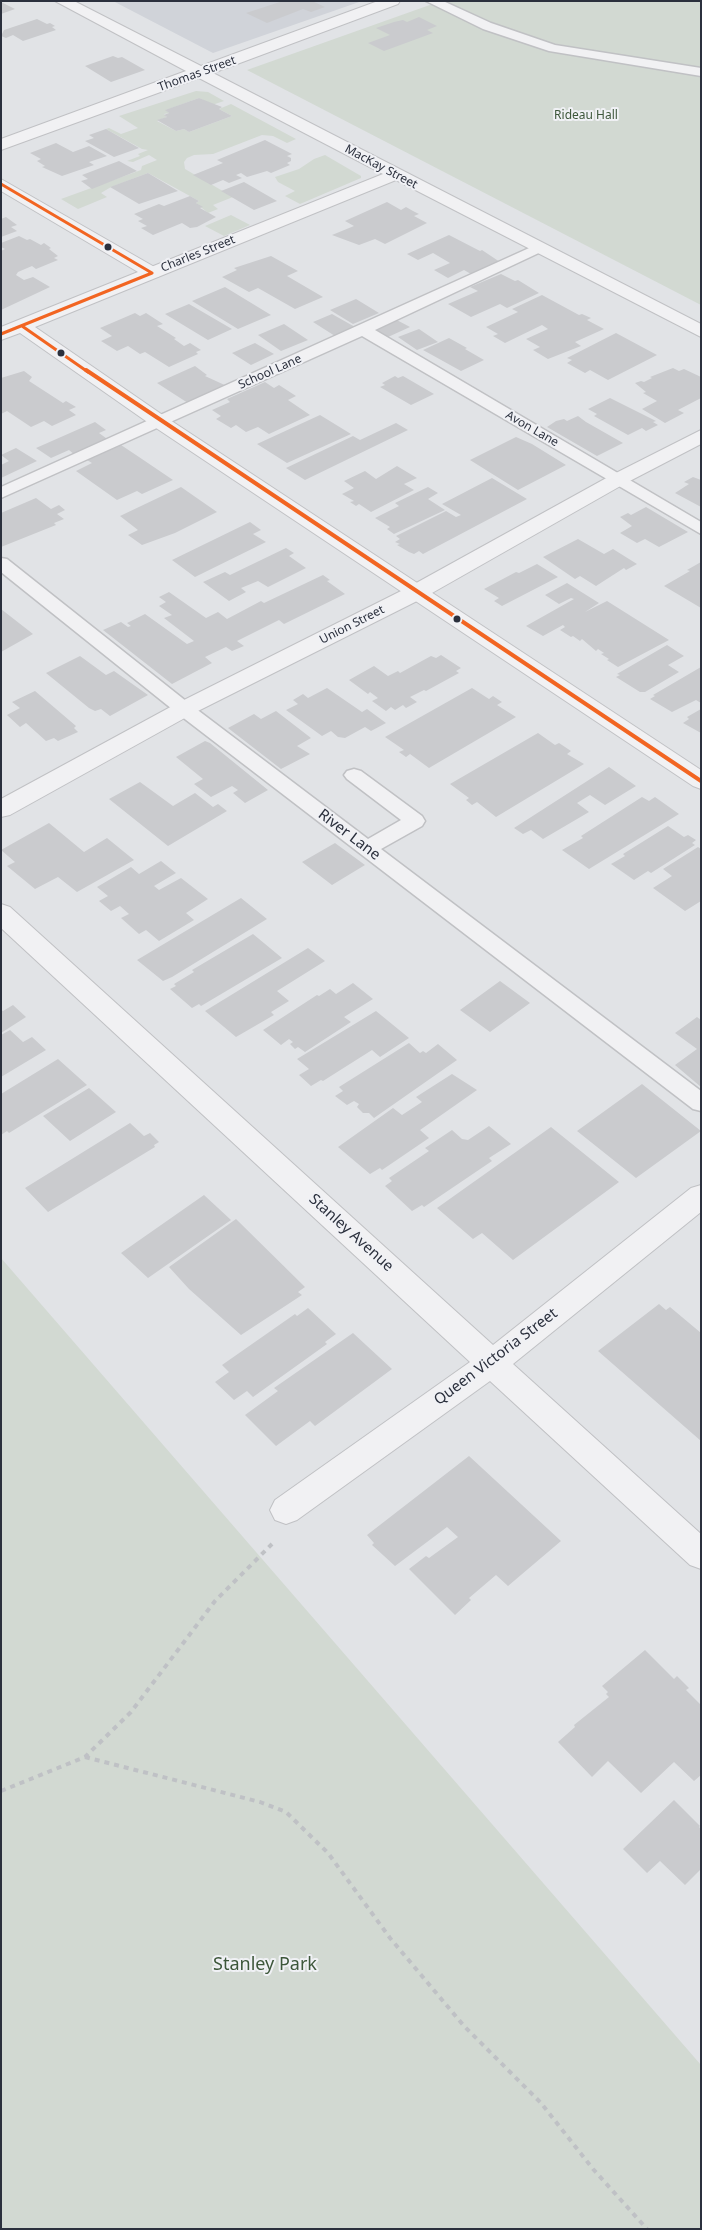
<!DOCTYPE html>
<style>
body{margin:0}
#map{position:relative;width:702px;height:2230px;overflow:hidden;background:#e1e3e6;font-family:"Noto Sans",sans-serif}
canvas{display:block}
.frame{position:absolute;inset:0;border:2px solid #2b303d;pointer-events:none}
</style>
<div id="map">
<canvas width="702" height="2230"></canvas>
<div class="frame"></div>
</div>
<script>
const ctx = document.querySelector('canvas').getContext('2d');
ctx.lineJoin = 'round';
function fill(path, color) { ctx.fillStyle = color; ctx.fill(path, 'evenodd'); }
const poly = rows => new Path2D(rows.map(r => 'M' + r).join(''));
function strokePath(path, color, width, dash) { ctx.strokeStyle = color; ctx.lineWidth = width; ctx.lineCap = dash ? 'butt' : 'round'; ctx.setLineDash(dash || []); ctx.stroke(path); }
function drawText(font, color, halo, rows, align = 'center') {
  ctx.font = font + ' "Noto Sans",sans-serif'; ctx.lineWidth = 4; ctx.setLineDash([]); ctx.textBaseline = 'middle'; ctx.strokeStyle = halo; ctx.fillStyle = color; for (const [text, x, y, turn = 0] of rows) {
    ctx.save(); ctx.translate(x, y); ctx.rotate((+turn || 0) * Math.PI / 180); ctx.textAlign = isNaN(turn) ? turn : align; if (halo) ctx.strokeText(text, 0, 0); ctx.fillText(text, 0, 0); ctx.restore();
  }
}
fill(poly([
 [113,1,362,1,213,53]
]), '#d0d3d9');
fill(poly([
 [441,1,701,1,701,305,247,70],
 [196,91,208,92,224,101,212,105,199,98,166,110,169,113,164,114,167,117,157,121,176,131,184,129,189,132,232,116,219,109,231,104,296,139,287,143,273,136,262,135,213,154,194,155,187,158,184,162,185,169,233,197,213,205,218,209,208,213,196,203,199,201,148,173,111,187,101,193,107,197,78,209,61,199,141,170,142,166,157,160,149,155,133,162,127,161,140,156,138,154,148,150,142,149,106,129,109,128,121,134,138,128,119,116],
 [325,155,361,176,361,178,300,204,285,196,295,191,278,182,275,177,299,169,314,159],
 [231,215,250,225,224,236,205,226],
 [1,1258,701,2065,701,2229,1,2229]
]), '#d2d9d2');
fill(poly([
 [283,1,312,1,325,7,311,12,303,9,267,23,246,13],
 [1,2,15,9,1,14],
 [419,17,437,26,427,30,433,33,384,51,368,43,390,35,376,28,394,22,403,20,407,22],
 [37,19,47,24,50,23,55,26,52,27,56,30,23,41,13,35,6,38,1,36,4,30],
 [113,56,118,58,122,57,145,70,111,82,85,66],
 [199,98,222,107,219,109,232,116,189,132,184,129,176,131,157,120,167,117,164,115,169,113,165,110],
 [106,129,139,148,114,157,85,141,94,138,89,135],
 [265,140,292,154,287,156,291,158,291,161,287,163,290,165,271,173,267,171,247,177,241,173,236,175,242,178,229,183,223,180,211,185,193,175,223,163,217,160],
 [56,143,73,152,89,146,107,156,89,162,94,165,62,176,42,167,45,166,37,161,41,159,30,153],
 [119,161,137,171,92,189,81,181,88,179,82,175],
 [148,173,178,191,139,204,110,187],
 [244,182,277,201,254,210,221,191],
 [190,196,199,201,196,203,203,207,200,208,216,217,197,227,190,228,182,223,153,235,141,228,147,226,138,221,143,219,134,214,159,204,164,206],
 [387,202,401,210,406,207,413,211,419,214,414,216,427,223,385,244,375,239,359,245,332,235,354,226,345,221],
 [6,217,17,225,11,227,17,231,1,237,1,219],
 [449,235,480,251,482,250,500,262,471,274,464,270,448,278,434,270,450,263,433,253,418,260,407,254],
 [19,236,27,240,30,239,41,245,44,243,51,248,49,249,58,256,54,258,58,260,36,269,32,266,18,272,16,275,24,280,33,277,50,287,1,310,1,251,5,249,1,247,1,243],
 [271,256,298,271,287,276,323,297,295,309,258,288,249,292,222,277,237,270,234,268],
 [501,274,515,281,518,280,539,293,507,308,500,304,471,317,448,304,478,291,470,287],
 [225,287,271,315,238,329,192,301],
 [542,295,579,315,582,314,591,318,587,320,604,329,575,342,581,346,548,359,533,350,540,347,526,339,548,329,542,325,505,343,493,336,498,334,486,327,518,312,512,309],
 [356,299,379,313,353,324,330,310],
 [189,304,232,329,208,340,165,314],
 [135,313,140,316,146,313,163,324,157,326,176,338,174,339,184,346,190,343,201,350,196,352,198,354,169,367,145,352,140,354,128,346,117,351,101,341,112,336,100,328],
 [332,314,355,327,335,336,313,322],
 [393,318,410,327,388,337,371,328],
 [284,324,308,340,281,351,258,335],
 [419,329,438,342,417,350,398,337],
 [616,333,657,355,608,380,590,370,585,373,567,363,572,360,567,358],
 [449,338,467,348,465,349,484,360,461,371,423,350],
 [255,343,274,354,251,365,232,353],
 [195,366,207,375,205,376,229,387,191,405,157,383],
 [673,368,679,371,684,369,701,377,701,398,678,410,684,413,665,423,642,409,657,401,643,393,646,392,635,383,641,381,644,382,652,378,650,377],
 [24,371,32,377,29,381,63,403,66,401,76,407,69,410,76,415,52,426,44,421,31,427,7,411,1,414,1,378],
 [395,376,398,378,403,376,434,394,411,405,380,387,385,385,382,383],
 [265,382,274,388,279,385,296,396,288,400,310,415,269,434,258,427,246,432,236,425,231,428,216,419,221,416,212,410,230,402,227,399],
 [610,398,656,421,653,422,658,425,646,431,642,428,628,435,594,416,597,414,588,409],
 [320,415,351,434,287,463,257,444],
 [578,416,586,422,623,443,597,456,547,427,556,421,564,419,567,421],
 [95,422,106,430,99,433,110,441,76,456,69,450,51,458,36,448],
 [396,423,408,430,305,480,286,468,353,436,360,440],
 [516,437,532,444,566,465,518,490,470,460],
 [121,445,139,457,173,480,142,494,137,491,117,500,76,471,92,463,87,460],
 [16,448,37,461,1,478,1,465,9,461,1,455],
 [397,466,417,478,404,484,414,490,371,512,359,504,356,506,350,502,354,501,342,494,354,488,344,481,365,471,376,479],
 [693,477,701,480,701,507,675,493,689,484,684,482],
 [492,478,527,499,423,554,419,551,414,554,409,552,397,545,400,544,395,542,400,539,396,536,446,511,456,517,461,515,442,504],
 [181,487,217,512,175,533,142,545,128,535,138,530,120,516],
 [428,487,438,493,428,499,445,510,394,534,387,529,390,527,375,518,399,506,395,503],
 [36,498,51,509,59,505,65,510,57,514,64,519,54,523,56,525,1,547,1,513],
 [646,507,688,532,659,547,645,539,637,543,620,533,632,526,620,517,628,513,631,515],
 [250,522,261,530,253,534,266,542,195,577,172,560],
 [578,539,604,554,613,549,637,564,626,570,624,568,596,586,580,576,575,579,543,557],
 [286,548,294,553,289,556,306,568,268,587,258,581,241,588,246,592,229,601,203,582,225,572,230,575],
 [701,562,701,608,664,586,690,571,687,570],
 [537,564,558,577,502,606,494,601,499,598,484,589,516,572,519,573],
 [323,575,330,580,327,581,345,594,284,624,279,620,237,641,244,646,232,651,226,647,205,657,212,663,172,684,103,630,121,622,128,627,131,626,127,623,145,614,187,644,194,641,164,618,172,615,159,606,166,602,159,597,169,592,206,618,218,612,227,619,261,601,264,603],
 [567,583,599,603,585,612,607,601,669,640,618,667,607,660,609,659,601,654,604,653,598,649,596,651,582,639,580,641,573,636,571,637,560,630,565,627,563,625,543,636,526,626,574,599,571,598,559,604,545,595],
 [1,609,33,634,1,652],
 [667,645,684,656,668,665,679,672,645,692,640,692,616,677,620,675,617,674],
 [441,655,461,668,456,671,459,673,426,691,424,690,410,697,417,702,406,708,403,705,395,710,391,707,386,711,372,701,378,698,370,692,368,694,349,680,374,666,388,676,398,671,400,673,431,656,436,658],
 [80,656,106,675,114,671,148,695,110,716,101,709,95,711,89,708,46,673],
 [701,667,701,703,696,700,672,712,650,699,655,696,653,695],
 [327,688,362,712,367,709,386,723,371,731,365,727,345,738,338,737,331,731,322,736,286,710,298,704,293,700,303,694,308,698],
 [472,688,489,699,493,696,502,702,497,705,516,717,429,768,410,754,406,757,399,752,404,750,385,737],
 [35,691,76,726,74,728,78,732,58,741,54,738,46,741,26,723,20,727,7,715,20,708,12,702],
 [701,709,701,733,683,723,689,719,687,717],
 [276,711,311,738,297,746,310,754,281,769,228,728,254,714,261,719],
 [538,733,555,745,559,743,571,751,567,754,584,764,496,817,477,802,472,805,466,800,469,798,450,784],
 [205,741,210,743,268,790,245,803,233,793,238,790,232,786,211,797,194,784,203,779,176,757],
 [609,767,636,786,605,805,590,795,577,803,589,812,543,839,531,830,523,834,514,828],
 [140,782,173,806,195,793,213,807,218,804,227,811,168,846,109,799],
 [642,797,649,801,655,797,679,814,589,869,562,850,583,838,581,836],
 [49,823,84,852,107,838,134,860,77,892,58,877,35,889,7,866,15,862,1,850],
 [668,826,684,837,688,835,696,840,692,843,695,845,651,873,648,871,634,880,611,864,625,856,623,854],
 [335,843,365,865,332,885,302,862],
 [698,847,701,849,701,901,685,911,653,888,672,876,663,869],
 [161,861,176,873,154,886,159,890,181,878,208,899,186,913,194,920,159,941,146,930,139,934,121,918,129,914,120,906,111,911,99,901,108,896,97,887,131,867,139,874],
 [241,898,267,919,172,977,163,981,137,960],
 [253,934,282,958,201,1006,199,1004,192,1008,170,989,176,986,174,984,194,972,192,970],
 [308,948,325,961,277,991,289,1001,271,1012,274,1015,236,1037,205,1011],
 [500,981,530,1003,490,1032,460,1010],
 [353,983,373,999,344,1017,351,1022,305,1052,298,1047,295,1049,290,1044,293,1042,289,1039,281,1045,263,1030,317,995,319,996,330,989,336,994],
 [13,1005,26,1017,1,1033,1,1010,3,1011],
 [376,1011,409,1038,380,1057,372,1050,323,1081,321,1080,311,1086,299,1075,309,1069,297,1059],
 [697,1017,701,1020,701,1087,675,1065,697,1049,675,1033],
 [10,1030,23,1042,32,1037,46,1050,1,1077,1,1035],
 [409,1043,420,1053,423,1051,426,1053,438,1044,457,1060,374,1118,369,1113,363,1113,357,1107,359,1104,354,1101,347,1105,335,1096,343,1091,339,1087],
 [58,1059,87,1085,9,1133,7,1131,1,1135,1,1094],
 [452,1074,477,1090,420,1130,429,1138,382,1170,380,1168,370,1174,338,1147,393,1108,402,1115,422,1102,416,1097],
 [642,1084,701,1131,636,1178,577,1131],
 [89,1088,116,1112,70,1141,43,1116],
 [130,1123,144,1136,150,1133,159,1142,154,1145,155,1147,48,1212,25,1188],
 [489,1126,511,1144,489,1158,492,1161,424,1207,422,1205,412,1211,385,1186,392,1181,389,1178,429,1151,425,1148,452,1130,462,1139,468,1140],
 [551,1127,619,1182,513,1260,482,1233,473,1239,437,1208],
 [204,1195,231,1220,148,1278,121,1253],
 [236,1219,305,1287,298,1292,302,1295,241,1335,189,1289,169,1267],
 [659,1304,666,1310,670,1307,701,1333,701,1441,598,1351],
 [308,1308,336,1334,325,1342,327,1344,253,1397,247,1391,234,1400,215,1382,229,1372,222,1365,295,1314,297,1316],
 [353,1333,392,1369,315,1426,310,1421,276,1446,245,1415,278,1391,274,1388],
 [469,1456,561,1541,508,1586,496,1575,469,1598,471,1600,455,1615,409,1569,426,1556,429,1558,458,1537,447,1527,395,1566,372,1545,374,1543,367,1535],
 [645,1650,674,1679,677,1676,689,1688,686,1690,701,1705,701,1775,694,1781,674,1762,641,1793,608,1761,592,1777,558,1742,575,1727,574,1725,609,1697,606,1694,608,1692,602,1686],
 [674,1800,700,1826,699,1827,701,1829,701,1869,685,1885,660,1861,647,1873,623,1849]
]), '#cacbce');
const service = poly([
 [426,1,443,1,491,23,555,45,701,68,701,76,549,51,483,29,426,1],
 [538,244,545,248,543,251,375,330,701,522,701,534,362,336,1,498,1,487,538,244],
 [1,558,7,559,191,705,368,839,401,820,347,779,344,775,347,771,354,769,361,771,422,816,425,821,422,826,381,849,701,1091,701,1111,693,1109,177,713,1,572,1,558]
]);
const minor = poly([
 [55,1,74,1,201,66,378,1,400,1,398,4,213,73,701,324,701,337,396,180,158,277,146,277,143,273,146,269,383,174,199,78,1,150,1,139,186,71,55,1],
 [701,430,701,444,624,484,425,597,192,714,10,815,1,817,1,799,176,704,409,587,610,476,701,430],
 [1,904,10,907,493,1345,691,1188,701,1185,701,1212,513,1364,701,1534,701,1569,690,1565,490,1381,297,1520,286,1524,275,1520,270,1510,275,1500,470,1362,1,928,1,904]
]);
const tertiary = poly([
 [1,179,158,269,161,273,158,277,35,327,167,418,701,770,701,789,693,786,153,426,20,333,1,340,1,327,138,272,1,191,1,179]
]);
strokePath(service, '#c0c1c4', 3);
strokePath(minor, '#c0c1c4', 2);
strokePath(tertiary, '#c0c1c4', 2);
strokePath(poly([
 [85,1757,260,1802,286,1812,328,1853,390,1938,464,2026,541,2103,593,2169,647,2229],
 [1,1791,85,1757,131,1712,215,1601,272,1544]
]), '#bfc1c5', 4, [5, 5]);
fill(service, '#f1f1f3');
fill(minor, '#f1f1f3');
fill(tertiary, '#f1f1f3');
strokePath(poly([
 [1,184,152,273],
 [22,326,88,372],
 [1,334,152,273]
]), '#f26522', 3);
strokePath(poly([
 [86,370,701,781]
]), '#f26522', 4);
for (const [x, y, r, color] of [
 [108,247,4.5,"#2b303d"],
 [61,353,4.5,"#2b303d"],
 [457,619,4.5,"#2b303d"]
]) { const dot = new Path2D(); dot.arc(x, y, r, 0, 2 * Math.PI); ctx.fillStyle = color; ctx.fill(dot); strokePath(dot, '#f0f1f5', 2); }
drawText('12px', '#2b303d', '#f0f1f5', [
 ["Thomas Street",197,74,-20],
 ["MacKay Street",381,167,28],
 ["Charles Street",198,254,-22],
 ["School Lane",270,372,-24],
 ["Avon Lane",532,429,30],
 ["Union Street",352,625,-27]
]);
drawText('12px', '#3d573a', '#f0f1f5', [
 ["Rideau Hall",586,116]
]);
drawText('15px', '#2b303d', '#f0f1f5', [
 ["River Lane",349,835,37],
 ["Stanley Avenue",351,1233,42],
 ["Queen Victoria Street",496,1357,-37]
]);
drawText('18px', '#3d573a', '#f0f1f5', [
 ["Stanley Park",265,1965]
]);
</script>
